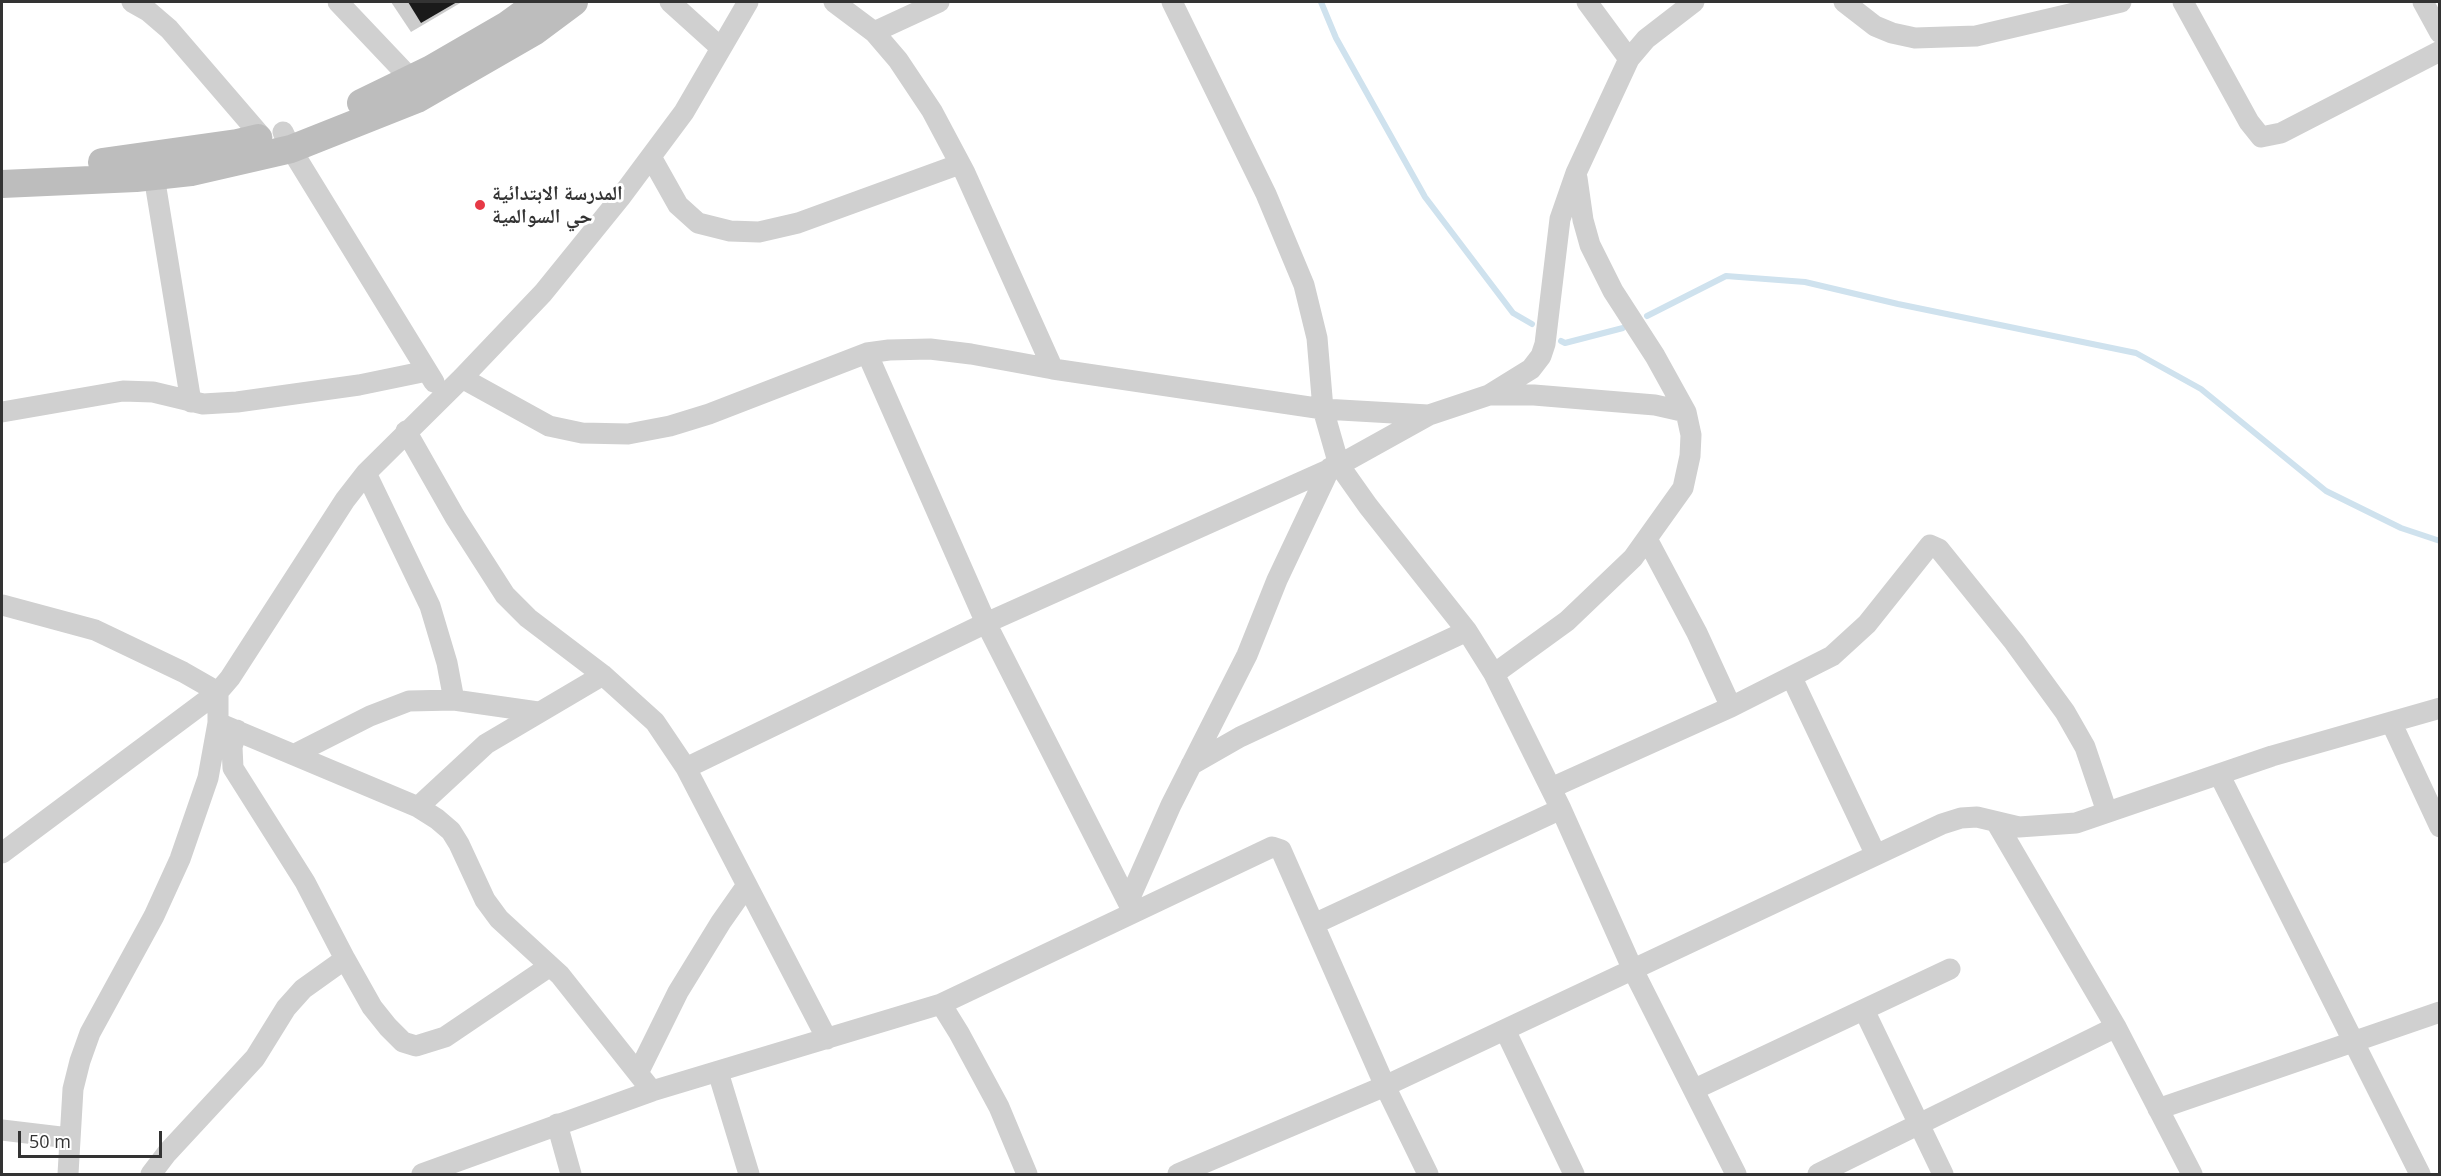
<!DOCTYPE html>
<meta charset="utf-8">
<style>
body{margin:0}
#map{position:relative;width:2441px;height:1176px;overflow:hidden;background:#fff;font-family:"Open Sans",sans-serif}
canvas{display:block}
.frame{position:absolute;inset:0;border:3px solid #333;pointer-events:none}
.scale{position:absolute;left:18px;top:1131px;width:144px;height:27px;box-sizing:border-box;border:3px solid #333;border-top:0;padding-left:8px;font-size:18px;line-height:21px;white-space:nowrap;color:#333;-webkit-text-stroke:4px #fff;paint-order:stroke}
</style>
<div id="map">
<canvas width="2441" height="1176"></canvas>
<div class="frame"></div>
<div class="scale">50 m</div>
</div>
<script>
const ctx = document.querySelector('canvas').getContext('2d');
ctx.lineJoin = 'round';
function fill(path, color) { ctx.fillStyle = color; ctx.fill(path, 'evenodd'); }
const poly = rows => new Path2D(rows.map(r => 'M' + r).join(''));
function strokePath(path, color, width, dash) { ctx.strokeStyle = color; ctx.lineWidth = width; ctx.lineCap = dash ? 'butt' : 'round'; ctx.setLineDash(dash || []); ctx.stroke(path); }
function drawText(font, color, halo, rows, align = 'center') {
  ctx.font = font + ' "Open Sans","Noto Naskh Arabic",sans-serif'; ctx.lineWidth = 6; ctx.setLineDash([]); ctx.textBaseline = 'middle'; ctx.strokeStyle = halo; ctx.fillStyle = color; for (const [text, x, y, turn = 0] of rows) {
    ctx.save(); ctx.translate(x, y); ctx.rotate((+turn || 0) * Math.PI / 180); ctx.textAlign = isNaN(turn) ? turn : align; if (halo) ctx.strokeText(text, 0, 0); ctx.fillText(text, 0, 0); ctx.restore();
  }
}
fill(poly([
 [391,2,462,2,411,32]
]), '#0003');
strokePath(poly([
 [1321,2,1336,38,1425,197,1513,313,1532,324],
 [1647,316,1726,276,1805,282,1898,304,2136,353,2201,389,2326,491,2401,528,2440,541],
 [1561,341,1565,343,1623,328]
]), '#cfe2ee', 6);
fill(poly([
 [408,2,457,2,421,23]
]), '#1a1a1a');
strokePath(poly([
 [132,2,148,11,169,29,262,137],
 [338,2,411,79],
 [670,2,721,48],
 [834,2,874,32,939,2],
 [1172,2,1266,194,1304,285,1317,338,1323,409,1339,465,1368,506,1467,631,1494,674,1561,809,1633,970,1736,1174],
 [1844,2,1875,26,1892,33,1915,38,1976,36,2121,2],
 [2183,2,2249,122,2261,137,2281,133,2440,51],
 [2423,2,2440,33],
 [874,32,898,60,932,111,965,173,1053,369,1323,409,1428,415],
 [1629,59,1646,39,1694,2],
 [283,132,291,149,434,382],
 [651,157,678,205,698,223,730,231,759,232,798,223,960,164],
 [154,176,191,402],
 [867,353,986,623,1133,912],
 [462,378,549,426,582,433,628,434,670,426,709,414,867,353,889,350,930,349,971,354,1053,369],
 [1490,395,1534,395,1655,405,1686,412],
 [2,412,123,391,153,392,203,404,237,402,359,385,427,371],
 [406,431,455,517,505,595,528,618,603,675,655,722,686,768,827,1039],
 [366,473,430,606,447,663,454,700],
 [1647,539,1697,633,1731,707],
 [2,605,95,630,183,672,218,692,218,723,208,778,180,859,154,916,90,1033,80,1061,73,1089,68,1174],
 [1494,674,1567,621,1633,558,1683,488,1690,456,1691,435,1686,412,1655,356,1613,291,1590,245,1583,220,1577,178],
 [1792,678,1875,853],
 [2391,722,2440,827],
 [218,723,418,807,437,819,451,831,459,844,485,900,499,919,560,975,652,1091],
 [237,730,232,747,233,768,305,882,345,959],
 [295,754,370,716,409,701,454,700,538,712],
 [1191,765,1240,737,1467,631],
 [686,768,986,623,1339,465,1429,415,1489,395,1531,369,1541,356,1545,344,1560,219,1576,173,1629,59,1587,2],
 [2219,774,2420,1174],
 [1551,788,1731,707,1832,656,1867,624,1930,545,1939,549,2014,642,2065,712,2085,747,2107,812],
 [418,807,486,744,603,675],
 [2,853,218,692,230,678,345,500,366,473,462,378,543,293,620,198,684,112,748,2],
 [1128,902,1171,805,1247,655,1277,580,1330,468],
 [1314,924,1561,809],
 [941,1004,959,1033,999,1107,1027,1174],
 [1864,1010,1943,1174],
 [2116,1027,2192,1174],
 [1505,1030,1574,1174],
 [718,1072,749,1174],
 [638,1073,678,992,721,922,747,885],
 [1695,1089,1950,969],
 [2158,1109,2440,1012],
 [557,1124,571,1174],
 [2,1130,69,1138],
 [151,1174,167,1153,255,1058,286,1008,303,989,345,959,372,1007,388,1027,403,1042,416,1046,445,1037,550,966],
 [422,1174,652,1091,941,1004,1272,847,1281,850,1385,1086,1428,1174],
 [1178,1174,1385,1086,1942,824,1961,818,1977,817,2019,827,2076,823,2272,756,2440,708],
 [1818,1174,2116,1027,1996,822]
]), '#d0d0d0', 21);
strokePath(poly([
 [361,103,431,69,507,25,539,2],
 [102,162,237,143,258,138],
 [2,184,136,178,191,172,291,149,417,99,535,31,574,2]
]), '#bdbdbd', 28);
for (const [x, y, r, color] of [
 [480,205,6,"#e63946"]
]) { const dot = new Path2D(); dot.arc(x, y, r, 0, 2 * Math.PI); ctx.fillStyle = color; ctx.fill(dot); strokePath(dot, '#fff', 2); }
drawText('bold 20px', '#333', '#fff', [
 ["المدرسة الابتدائية",492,194],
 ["حي السوالمية",492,217]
], 'left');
</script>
